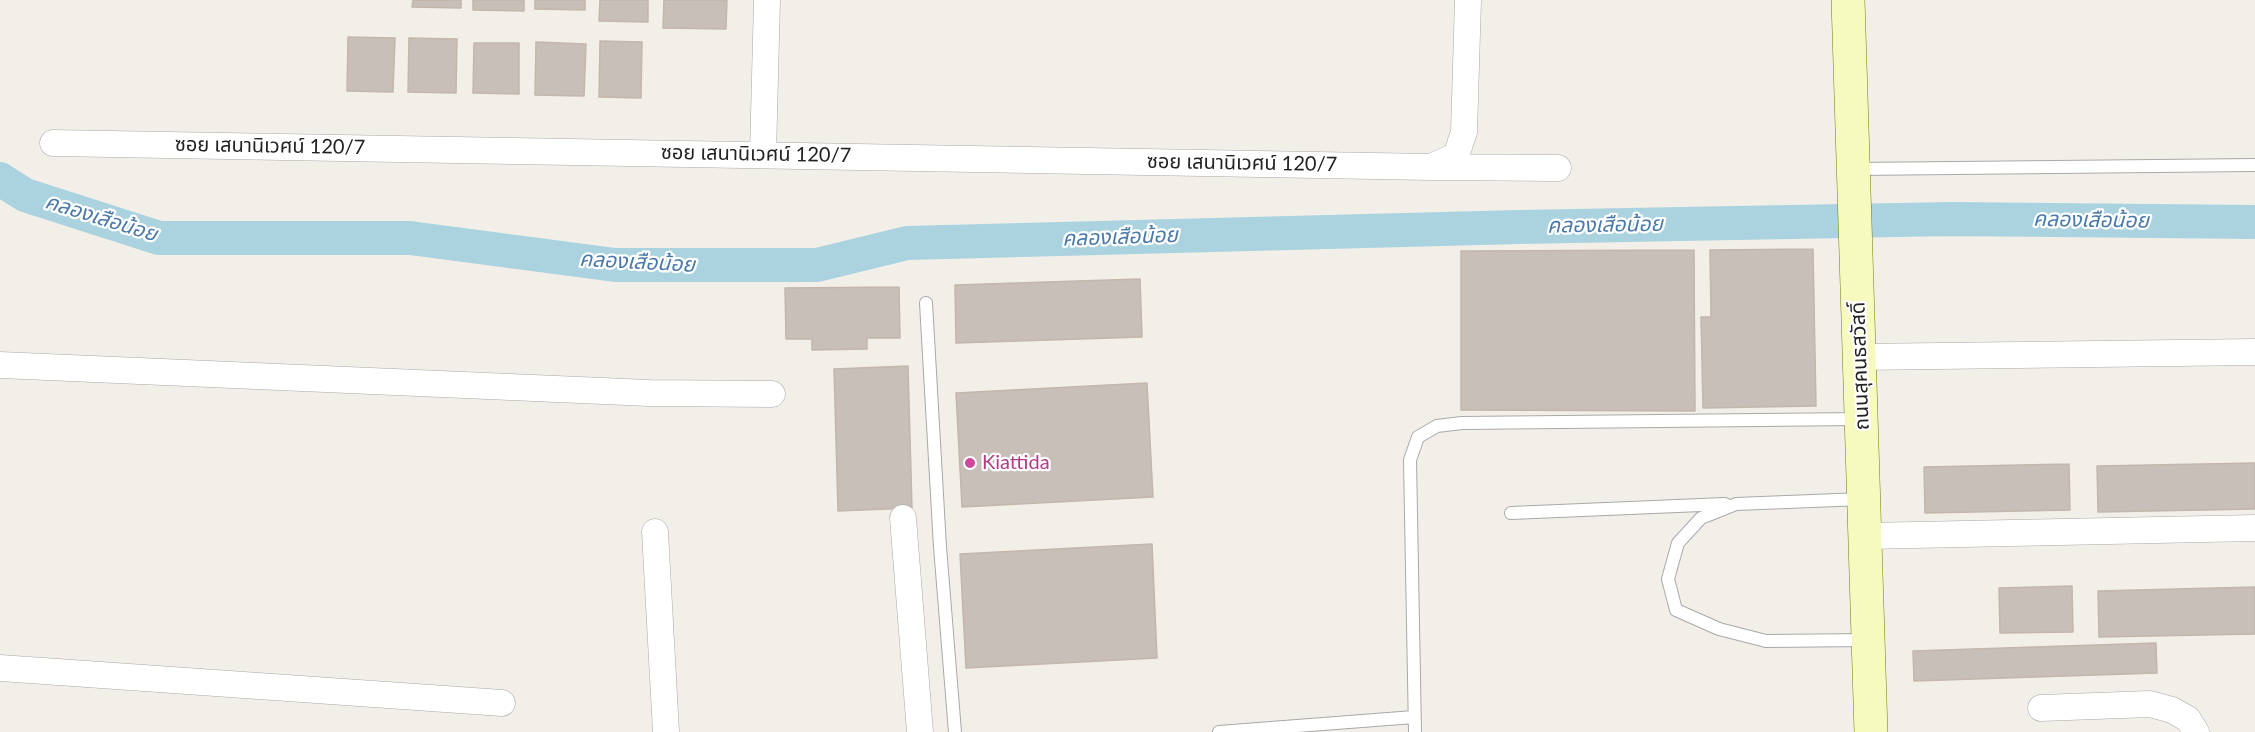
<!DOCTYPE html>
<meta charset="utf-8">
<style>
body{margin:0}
canvas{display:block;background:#f2efe9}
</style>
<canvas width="2255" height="732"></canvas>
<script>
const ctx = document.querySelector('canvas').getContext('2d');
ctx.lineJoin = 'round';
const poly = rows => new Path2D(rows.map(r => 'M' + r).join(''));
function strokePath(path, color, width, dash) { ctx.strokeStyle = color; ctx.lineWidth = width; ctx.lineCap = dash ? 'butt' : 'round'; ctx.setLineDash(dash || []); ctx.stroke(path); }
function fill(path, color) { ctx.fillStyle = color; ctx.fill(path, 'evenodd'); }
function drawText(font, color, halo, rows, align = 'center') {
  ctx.font = font + ' Lato,"Noto Sans Thai",sans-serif'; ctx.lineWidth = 4.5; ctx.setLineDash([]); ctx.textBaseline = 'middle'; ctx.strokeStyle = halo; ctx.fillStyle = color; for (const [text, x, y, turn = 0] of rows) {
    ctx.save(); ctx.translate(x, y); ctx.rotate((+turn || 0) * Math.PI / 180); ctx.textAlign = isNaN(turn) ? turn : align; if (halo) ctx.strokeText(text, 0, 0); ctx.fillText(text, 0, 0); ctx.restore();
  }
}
strokePath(poly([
 [0,179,25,195,159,238,410,238,615,265,817,265,907,243,1519,227,1953,219,2255,222]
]), '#aad3df', 34);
const building = poly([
 [413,0,461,0,461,8,412,7,413,0],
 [473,0,524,0,524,11,473,10,473,0],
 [535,0,585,0,585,10,535,9,535,0],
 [600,0,648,0,648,22,599,21,600,0],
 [664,0,727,0,726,29,663,28,664,0],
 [348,37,395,38,393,92,347,91,348,37],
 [409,38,457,39,456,93,408,92,409,38],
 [600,41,642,42,641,98,599,97,600,41],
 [536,42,586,44,584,96,535,95,536,42],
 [474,43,519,43,519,94,473,93,474,43],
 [1813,249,1816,406,1703,408,1701,317,1711,317,1710,250,1813,249],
 [1694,250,1695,411,1461,410,1461,251,1694,250],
 [1140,279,1142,337,956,343,955,285,1140,279],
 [899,287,900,338,867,338,867,349,812,350,812,339,786,339,785,288,899,287],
 [908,366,912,508,838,511,834,369,908,366],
 [1147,383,1153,497,962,507,956,393,1147,383],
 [2255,463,2255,509,2098,512,2097,466,2255,463],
 [2069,464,2070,510,1925,513,1924,467,2069,464],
 [1152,544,1157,658,966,668,960,554,1152,544],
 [2072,586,2073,632,2000,633,1999,588,2072,586],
 [2255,587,2255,634,2099,637,2098,591,2255,587],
 [2156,643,2157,673,1914,681,1913,651,2156,643]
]);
fill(building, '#c7bfb8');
strokePath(building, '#c4b6ab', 1.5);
const service = poly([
 [1855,169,2255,165],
 [926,303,940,547,955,732],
 [1863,499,1736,504,1701,518,1678,543,1668,579,1676,610,1719,629,1766,641,1868,640],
 [1511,513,1725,504],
 [1219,732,1414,717],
 [1415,732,1410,460,1418,437,1437,426,1462,423,1859,419]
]);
const minor = poly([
 [53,143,1431,167,1456,156,1464,132,1468,0],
 [763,154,767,0],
 [1434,167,1558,168],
 [1860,357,2255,352],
 [0,365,649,393,772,394],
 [903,518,920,732],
 [655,532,666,732],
 [1866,536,2255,528],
 [0,668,502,703],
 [2041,708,2150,704,2172,710,2188,719,2196,732]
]);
const secondary = poly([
 [1848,0,1871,732]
]);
strokePath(service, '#a9a9a9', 14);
strokePath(minor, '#a9a9a9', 27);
strokePath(secondary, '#707d05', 34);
strokePath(service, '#fff', 12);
strokePath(minor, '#fff', 26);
strokePath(secondary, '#f7fabf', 33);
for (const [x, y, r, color] of [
 [970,463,6,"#d1479c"]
]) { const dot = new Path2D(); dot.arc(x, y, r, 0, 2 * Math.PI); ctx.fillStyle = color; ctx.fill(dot); strokePath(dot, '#fff', 2); }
drawText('20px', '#222', '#fff', [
 ["ซอย เสนานิเวศน์ 120/7",270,146,1],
 ["ซอย เสนานิเวศน์ 120/7",756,154,1],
 ["ซอย เสนานิเวศน์ 120/7",1242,163,1],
 ["ถนนสุคนธสวัสดิ์",1860,366,-92]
]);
drawText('20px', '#b23c85', '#fff', [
 ["Kiattida",982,463]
], 'left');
drawText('italic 21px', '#4a7aab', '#fff', [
 ["คลองเสือน้อย",101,218,17],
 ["คลองเสือน้อย",2091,220,1],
 ["คลองเสือน้อย",1605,225,-1],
 ["คลองเสือน้อย",1120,237,-2],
 ["คลองเสือน้อย",637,262,3]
]);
</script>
